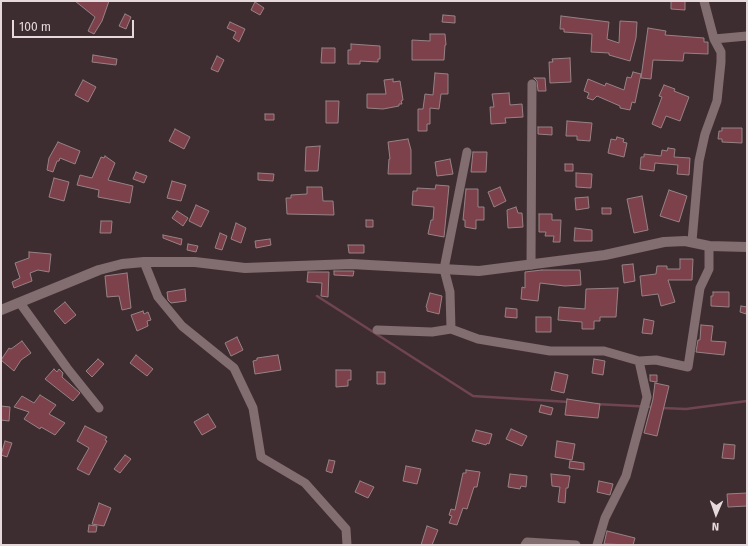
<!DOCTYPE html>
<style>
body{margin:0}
#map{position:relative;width:748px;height:546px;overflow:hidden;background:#3e2d30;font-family:"Fira Sans",sans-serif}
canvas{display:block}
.frame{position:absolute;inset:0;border:2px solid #e5d9db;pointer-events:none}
.north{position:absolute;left:696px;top:494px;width:40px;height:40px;-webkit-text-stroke:3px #3e2d30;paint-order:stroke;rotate:182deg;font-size:11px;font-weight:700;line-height:16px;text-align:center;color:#e5d9db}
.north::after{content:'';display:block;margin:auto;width:14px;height:18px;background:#e5d9db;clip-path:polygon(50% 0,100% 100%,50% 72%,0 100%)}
.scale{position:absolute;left:12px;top:20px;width:122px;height:18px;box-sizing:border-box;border:2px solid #e5d9db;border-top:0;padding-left:5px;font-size:12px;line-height:14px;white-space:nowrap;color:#e5d9db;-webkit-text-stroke:3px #3e2d30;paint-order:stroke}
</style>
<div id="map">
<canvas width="748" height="546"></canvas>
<div class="frame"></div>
<div class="north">N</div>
<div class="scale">100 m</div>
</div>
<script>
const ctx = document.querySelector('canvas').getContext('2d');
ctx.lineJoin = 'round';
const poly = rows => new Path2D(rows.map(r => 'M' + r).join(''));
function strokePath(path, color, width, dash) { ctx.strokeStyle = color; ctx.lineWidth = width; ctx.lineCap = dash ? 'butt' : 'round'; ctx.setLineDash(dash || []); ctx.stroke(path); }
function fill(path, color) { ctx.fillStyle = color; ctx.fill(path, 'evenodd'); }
strokePath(poly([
 [317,296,473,396,569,402],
 [596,404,653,407],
 [662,408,686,409,747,401]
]), '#704552', 2.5);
const building = poly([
 [75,1,109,1,102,21,94,34,88,31,95,17,75,1],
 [671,1,685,1,685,10,671,9,671,1],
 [255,2,264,8,260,15,251,10,255,2],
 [125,14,131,17,126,29,119,26,125,14],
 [443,15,455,16,455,23,442,22,443,15],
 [561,16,609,22,607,39,619,43,620,21,637,22,636,38,630,61,609,55,609,53,591,52,592,34,564,32,564,29,560,29,561,16],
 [230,22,245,29,239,42,233,38,236,32,227,28,230,22],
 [648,28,666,31,665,35,704,38,704,42,708,42,708,54,684,53,683,61,653,60,651,79,641,78,648,28],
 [430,34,445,34,446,45,445,45,444,60,412,60,412,40,430,41,430,34],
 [351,44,380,46,380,59,378,59,378,62,360,61,360,64,348,64,348,50,351,50,351,44],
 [322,48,335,48,335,63,321,63,322,48],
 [93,55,117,59,116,65,92,62,93,55],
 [217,56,224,60,218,72,211,69,217,56],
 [570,58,571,82,550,83,549,62,553,62,552,59,570,58],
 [633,72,641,74,635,103,632,102,630,110,620,108,620,106,597,96,593,100,587,98,589,93,584,91,588,79,605,86,606,83,624,90,627,77,631,78,633,72],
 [435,73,448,74,448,94,441,94,439,109,430,108,430,124,427,124,427,131,418,131,418,109,423,109,425,94,433,95,435,73],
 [534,78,545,78,546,91,538,91,537,81,534,78],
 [393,79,393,82,400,81,403,100,401,101,402,104,399,104,399,106,383,109,367,108,367,94,386,94,384,80,393,79],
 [83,80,96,87,88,102,75,95,83,80],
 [664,85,675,89,674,91,689,97,680,121,666,116,661,128,652,124,662,97,659,96,664,85],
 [509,93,510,105,522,104,523,117,505,118,506,123,491,124,490,107,494,107,492,94,509,93],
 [326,101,339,101,338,123,326,123,326,101],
 [265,114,274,114,274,120,265,120,265,114],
 [567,121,592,123,590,141,577,140,577,136,566,136,567,121],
 [538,127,552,127,552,135,538,134,538,127],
 [722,128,742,128,742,143,722,142,722,139,718,139,719,131,722,131,722,128],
 [175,129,190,137,184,149,169,141,175,129],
 [617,137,624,139,623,142,627,143,624,157,608,153,611,139,616,140,617,137],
 [408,139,411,150,411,174,388,174,389,159,390,159,388,142,408,139],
 [58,142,80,151,75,164,60,158,59,161,57,161,53,172,47,170,49,158,58,142],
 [320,146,318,171,305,171,306,147,320,146],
 [668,148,675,149,674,157,690,158,689,175,677,174,678,165,655,163,654,171,640,169,641,157,644,157,644,154,661,156,662,150,667,151,668,148],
 [473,152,487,152,486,172,471,172,473,152],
 [105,156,115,163,108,180,133,186,130,203,98,197,99,190,77,185,80,175,92,178,101,157,104,158,105,156],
 [450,159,453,174,437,176,435,162,450,159],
 [565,164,573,164,573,171,565,171,565,164],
 [136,172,147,176,144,183,133,179,136,172],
 [258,173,274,174,273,181,258,180,258,173],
 [576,173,592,174,591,188,576,187,576,173],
 [54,178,69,182,64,201,49,197,54,178],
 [172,181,186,185,181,201,167,198,172,181],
 [436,185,449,186,444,237,428,234,431,220,433,220,434,207,412,205,413,191,417,191,417,188,435,189,436,185],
 [307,187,322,187,323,201,333,201,334,215,287,214,286,198,291,198,291,195,307,194,307,187],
 [500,187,506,201,494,207,488,192,500,187],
 [466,189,478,189,478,207,484,207,484,220,476,220,476,229,465,227,465,220,463,220,466,189],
 [669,190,687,196,679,222,660,216,669,190],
 [642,196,648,230,634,233,627,199,642,196],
 [588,197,589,208,576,210,575,198,588,197],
 [196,205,209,211,201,227,189,221,196,205],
 [516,207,518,213,522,213,523,227,508,228,507,210,516,207],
 [602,208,611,208,611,214,602,214,602,208],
 [177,211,188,218,183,226,172,218,177,211],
 [539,214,552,214,552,220,561,220,560,242,553,242,554,236,545,236,546,232,539,232,539,214],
 [366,220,373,220,373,227,366,227,366,220],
 [101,221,112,221,111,233,100,233,101,221],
 [236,223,246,228,241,243,231,239,236,223],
 [575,228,592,230,592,241,574,241,575,228],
 [220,233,227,236,222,250,215,248,220,233],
 [163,235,182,239,181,245,163,238,163,235],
 [270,239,271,245,256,248,255,241,270,239],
 [188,244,198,246,196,252,187,250,188,244],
 [348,245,364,245,364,253,349,253,348,245],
 [29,252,51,254,49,272,38,270,30,273,32,281,14,288,12,282,20,278,15,263,29,258,29,252],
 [680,259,693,259,692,280,668,280,675,302,661,306,658,294,642,296,640,276,656,274,657,266,667,266,667,269,680,269,680,259],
 [633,264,635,281,624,283,622,265,633,264],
 [542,270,580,270,581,285,565,286,540,283,538,301,521,299,522,287,525,288,525,272,542,270],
 [334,271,354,271,353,276,334,275,334,271],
 [308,272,329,272,328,297,321,296,322,283,307,282,308,272],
 [127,273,131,308,122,310,119,296,107,297,105,276,127,273],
 [618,288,616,317,600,317,600,321,594,321,594,329,582,329,582,322,558,320,559,307,585,309,586,289,618,288],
 [185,289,186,301,171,303,168,300,167,292,185,289],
 [713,292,729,292,729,307,711,306,711,296,713,296,713,292],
 [430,293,442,296,439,314,427,311,427,308,426,307,430,293],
 [65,302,76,315,65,324,54,311,65,302],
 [741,306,747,307,746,314,740,312,741,306],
 [506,308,517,309,517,318,505,317,506,308],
 [143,311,144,314,148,312,151,320,147,321,148,326,137,331,131,315,143,311],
 [536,317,551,317,551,332,536,332,536,317],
 [644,319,654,321,652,334,642,333,644,319],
 [701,325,713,326,711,341,726,342,724,355,696,352,698,340,700,340,701,325],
 [237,337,243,350,231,356,225,343,237,337],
 [22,341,31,353,21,360,14,371,1,360,9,348,11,349,22,341],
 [136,355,153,369,147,376,130,363,136,355],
 [278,355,281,370,255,374,253,361,257,360,257,358,278,355],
 [98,359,104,364,92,377,86,371,98,359],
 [594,359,605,361,603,375,592,373,594,359],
 [54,369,57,372,59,369,63,373,62,377,80,393,73,401,45,379,54,369],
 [336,370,351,370,351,380,348,380,348,386,336,387,336,370],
 [377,372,385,372,385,384,377,384,377,372],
 [555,372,568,375,564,393,551,390,555,372],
 [650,375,657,375,657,382,650,381,650,375],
 [655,383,669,386,657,436,644,433,653,399,655,383],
 [40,395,56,405,49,414,65,423,55,435,41,427,40,429,24,419,29,412,14,407,22,396,34,403,40,395],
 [567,399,600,404,598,418,565,415,567,399],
 [541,405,553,408,551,415,539,412,541,405],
 [1,406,10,407,9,421,1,420,1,406],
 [208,414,216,427,202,435,194,422,208,414],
 [85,426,107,437,105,440,107,441,89,475,77,469,89,448,77,441,85,426],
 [511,429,527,436,522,446,506,439,511,429],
 [476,430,492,434,489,444,487,443,486,445,472,441,476,430],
 [5,441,12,443,7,457,1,455,5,441],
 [557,441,575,444,572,460,555,457,557,441],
 [724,444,735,445,734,459,722,458,724,444],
 [125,455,131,459,120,473,114,469,125,455],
 [329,460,335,461,332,473,326,471,329,460],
 [570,461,584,463,584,470,569,468,570,461],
 [406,466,421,469,417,484,403,481,406,466],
 [466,470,480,472,477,487,474,487,467,509,463,508,457,525,449,523,452,516,449,515,451,509,455,510,463,473,466,473,466,470],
 [510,474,527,476,526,487,521,486,520,489,508,487,510,474],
 [551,474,570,476,568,488,566,488,565,503,558,502,560,487,552,486,551,474],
 [360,481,374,487,368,498,355,492,360,481],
 [599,481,613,484,610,495,597,492,599,481],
 [747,493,747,506,728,507,727,494,747,493],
 [99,503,111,508,104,526,92,524,99,503],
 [89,525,97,526,96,532,88,532,89,525],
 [427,526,438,530,432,545,421,545,427,526],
 [607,531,635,538,633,545,604,544,607,531]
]);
fill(building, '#7d414c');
strokePath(building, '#968284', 1);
strokePath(poly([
 [714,39,747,36],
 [692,241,699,161,705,134,717,101,721,62,721,52,714,39,704,1],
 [144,262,158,297,182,326,234,368,253,408,261,457,305,483,346,529,347,545],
 [531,265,532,84],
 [20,303,67,368,99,408],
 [451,329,478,339,550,351,604,351,639,361,647,397,626,476,605,518,597,545],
 [377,330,432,332,451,329,450,292,444,269,467,152],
 [639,361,656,360,688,367,700,288,709,269,709,246],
 [525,545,527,542,576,545]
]), '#826d70', 9);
strokePath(poly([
 [1,310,99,270,122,264,144,262,195,262,245,268,351,264,479,271,605,255,664,242,685,241,709,246,747,247]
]), '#826d70', 10);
</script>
